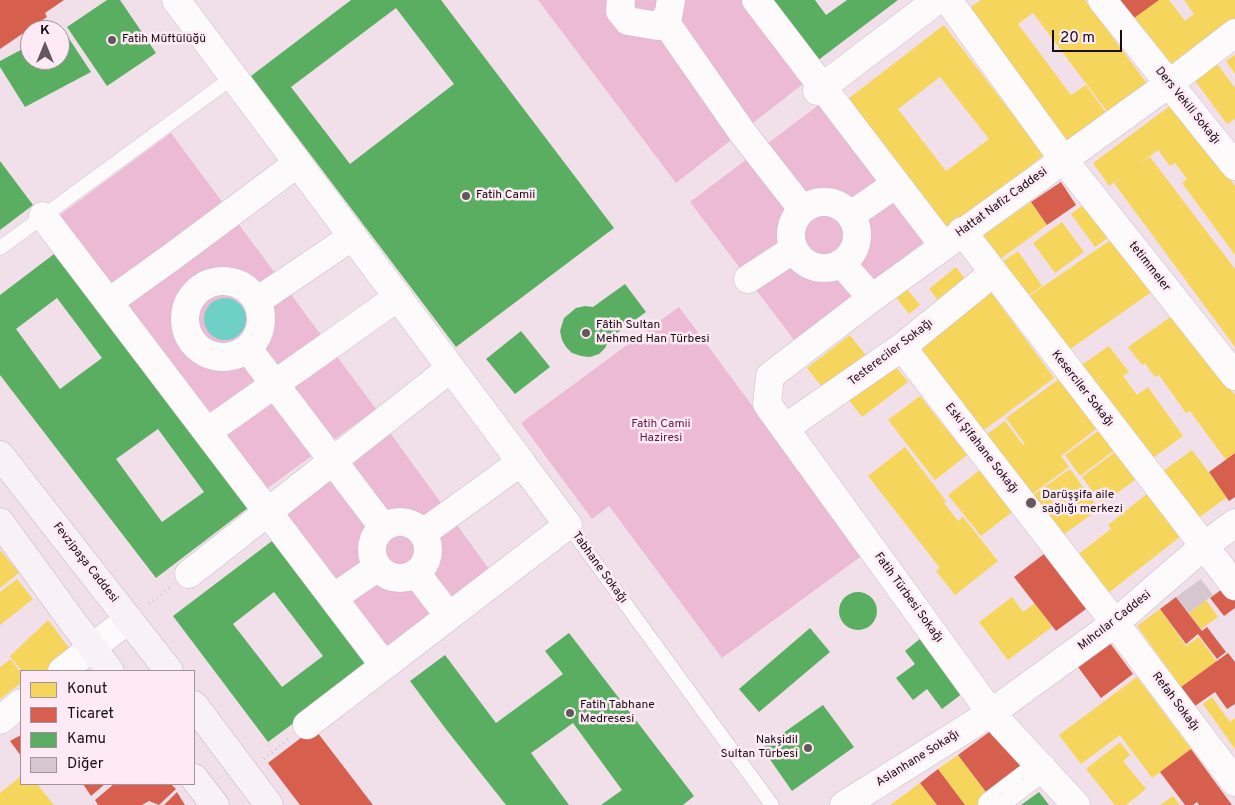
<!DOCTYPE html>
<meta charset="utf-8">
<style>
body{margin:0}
#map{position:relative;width:1235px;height:805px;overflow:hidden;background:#f1e0e9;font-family:Overpass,sans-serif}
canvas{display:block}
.legend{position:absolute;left:20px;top:670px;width:175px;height:115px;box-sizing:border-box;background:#feeaf4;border:1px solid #a2929a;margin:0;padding:6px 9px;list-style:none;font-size:15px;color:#180d13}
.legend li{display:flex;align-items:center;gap:10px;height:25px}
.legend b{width:25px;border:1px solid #a2929a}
.north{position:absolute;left:20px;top:20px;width:50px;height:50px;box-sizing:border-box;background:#feeaf4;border:1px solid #a2929a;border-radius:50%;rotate:0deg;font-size:14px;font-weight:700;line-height:20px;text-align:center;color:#180d13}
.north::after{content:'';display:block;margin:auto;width:18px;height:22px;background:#64575e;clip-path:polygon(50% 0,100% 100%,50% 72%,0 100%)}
.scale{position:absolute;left:1052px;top:30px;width:70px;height:22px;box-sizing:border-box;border:2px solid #180d13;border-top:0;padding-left:6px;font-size:15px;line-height:18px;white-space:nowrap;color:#180d13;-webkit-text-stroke:4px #feeaf4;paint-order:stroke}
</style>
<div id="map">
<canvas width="1235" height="805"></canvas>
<ul class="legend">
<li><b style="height:14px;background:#f6d55c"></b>Konut</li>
<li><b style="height:14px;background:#d6604d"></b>Ticaret</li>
<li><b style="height:14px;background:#5aae61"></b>Kamu</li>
<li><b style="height:14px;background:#d6c7cf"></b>Diğer</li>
</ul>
<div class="north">K</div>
<div class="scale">20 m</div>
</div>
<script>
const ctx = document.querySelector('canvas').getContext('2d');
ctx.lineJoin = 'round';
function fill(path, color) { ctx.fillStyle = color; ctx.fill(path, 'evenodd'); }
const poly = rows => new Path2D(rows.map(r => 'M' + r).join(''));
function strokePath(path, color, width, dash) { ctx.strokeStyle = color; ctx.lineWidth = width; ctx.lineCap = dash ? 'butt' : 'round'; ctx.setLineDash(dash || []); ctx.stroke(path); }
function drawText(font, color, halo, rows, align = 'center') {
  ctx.font = font + ' Overpass,sans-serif'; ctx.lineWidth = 5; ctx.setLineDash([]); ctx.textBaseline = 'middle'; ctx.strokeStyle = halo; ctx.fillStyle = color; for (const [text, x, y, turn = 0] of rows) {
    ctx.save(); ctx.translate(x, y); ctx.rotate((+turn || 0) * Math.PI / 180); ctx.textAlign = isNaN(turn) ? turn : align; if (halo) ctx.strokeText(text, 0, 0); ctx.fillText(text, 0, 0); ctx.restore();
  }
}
fill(poly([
 [538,0,748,0,808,80,676,183],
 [824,101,928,239,794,340,690,202],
 [171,133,376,409,261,493,57,217],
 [679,307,863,555,722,658,609,506,592,519,521,423],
 [391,434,489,569,379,653,279,517]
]), '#ecbad5');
fill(poly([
 '204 319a21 21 0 1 1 42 0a21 21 0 1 1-42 0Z'
]), '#6dd1c7');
fill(poly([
 [981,0,1085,0,1148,85,1109,114,1033,13,1018,24,1071,95,1086,85,1109,117,1070,146,968,9],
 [1159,0,1169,0,1185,21,1194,14,1184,0,1235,0,1235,25,1173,69,1151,39,1146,43,1130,21],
 [944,25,1044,155,940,235,840,105],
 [940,77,989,139,946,171,898,109],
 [1235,55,1235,74,1226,61],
 [1215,61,1235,88,1235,119,1227,124,1193,78],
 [1174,103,1235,186,1235,255,1182,183,1187,179,1175,163,1170,166,1158,150,1139,164,1150,157,1235,269,1235,347,1114,183,1130,171,1109,186,1093,163],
 [1089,201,1113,234,1095,247,1071,214],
 [1031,202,1047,225,991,266,975,241],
 [1062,222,1084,252,1055,273,1033,243],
 [1115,237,1153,291,1063,354,1025,299],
 [1018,251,1042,286,1019,302,995,267],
 [956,267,969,284,942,305,929,289],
 [907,289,920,305,909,314,896,297],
 [990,291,1054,378,980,433,916,346],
 [1176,313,1235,395,1235,453,1226,460,1190,411,1186,413,1159,375,1155,377,1145,363,1142,365,1128,347],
 [850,335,869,359,826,392,807,368],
 [1109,346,1129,372,1123,376,1137,395,1148,387,1183,436,1150,460,1080,366],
 [890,360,908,382,862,417,845,395],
 [1059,379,1096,429,1061,456,1069,467,1028,497,983,437,1005,421,1023,445,1025,444,1006,418],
 [920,396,967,455,935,480,888,420],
 [1101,429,1116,449,1080,476,1065,455],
 [905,447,946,501,944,503,958,521,963,517,998,561,955,595,936,571,940,568,868,476],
 [1192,450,1227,497,1197,519,1162,472],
 [1115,452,1135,480,1102,504,1082,477],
 [1070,469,1099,509,1063,535,1033,495],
 [980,470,1012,512,981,536,948,495],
 [1148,493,1181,536,1107,594,1076,556,1111,529,1108,525],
 [0,550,19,573,0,588],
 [17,579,33,599,0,625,0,592],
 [1012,597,1023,612,1035,603,1052,627,1008,660,979,622],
 [1206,600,1218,617,1201,629,1189,613],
 [1160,609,1186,646,1199,637,1217,662,1181,687,1137,626],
 [48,620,73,653,48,671,22,671,10,656],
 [11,659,21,673,21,683,0,699,0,667],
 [1137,677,1191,749,1152,778,1120,735,1081,764,1059,735],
 [1212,697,1230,722,1235,718,1235,749,1203,704],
 [1120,742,1130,755,1123,761,1146,789,1126,805,1115,805,1086,769],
 [958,755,989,796,977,805,965,805,938,769],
 [21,776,21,784,37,784,54,805,0,805,0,793],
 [920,783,937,805,890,805,904,795],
 [1173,796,1180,805,1160,805]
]), '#f6d55c');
fill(poly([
 [0,0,64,0,45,13,47,17,0,49],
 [1115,0,1159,0,1130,21],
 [1061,182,1076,205,1047,225,1031,202],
 [1235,453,1235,497,1229,501,1209,472],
 [1044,554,1086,609,1056,631,1014,577],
 [1225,587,1235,600,1235,608,1224,616,1210,598],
 [1176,597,1202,631,1207,627,1226,652,1217,659,1198,634,1186,644,1160,609],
 [1107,639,1133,674,1101,698,1075,663],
 [1228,653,1235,662,1235,704,1227,709,1215,692,1195,706,1181,687],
 [996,727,1026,768,989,796,958,755],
 [314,728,373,805,300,805,268,763],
 [21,735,21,756,10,741],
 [1191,749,1218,786,1232,805,1199,805,1197,802,1193,805,1185,805,1160,772],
 [938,769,965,805,937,805,920,783],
 [83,784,105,784,91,796],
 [114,784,171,784,176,789,159,805,149,801,142,805,98,805,95,800],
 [177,792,185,805,164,805]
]), '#d6604d');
fill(poly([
 [107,0,120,0,156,53,107,86,67,27],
 [351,0,441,0,614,228,456,347,251,76],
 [396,8,454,84,350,164,291,87],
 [765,0,815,0,826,15,847,0,898,0,813,64],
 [62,28,91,72,25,107,0,67,0,61,30,45,30,60,60,60,60,29],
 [0,161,33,205,0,230],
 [58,251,253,504,156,578,0,375,0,295],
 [57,298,102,358,60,389,16,329],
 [158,429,204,492,162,522,116,459],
 [625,284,646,312,610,338,605,348,599,354,590,357,581,356,572,353,566,347,562,340,560,331,564,318,576,308,585,306,593,307],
 [521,331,550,367,515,394,486,359],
 [272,541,368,668,268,742,173,616],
 [274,592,323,656,282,687,233,624],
 '839 611a19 19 0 1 1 38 0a19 19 0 1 1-38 0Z',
 [810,628,830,652,759,712,739,689],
 [569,633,694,796,683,805,601,805,622,790,573,723,531,753,569,805,506,805,445,728,410,681,445,655,496,723,563,674,545,651],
 [921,638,963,693,942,709,927,689,913,700,896,678,915,664,905,651],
 [823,705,854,747,792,791,762,748],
 [1039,792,1049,805,1021,805]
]), '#5aae61');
fill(poly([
 [1201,579,1213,595,1189,613,1176,597]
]), '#d6c7cf');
const lane = poly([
 [0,248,233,77],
 [568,525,772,805]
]);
const street = poly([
 [176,0,521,462],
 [621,0,620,11,628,21,658,26,668,17,671,0],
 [756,0,943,245],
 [948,0,1063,159,1235,376],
 [1102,0,1235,166],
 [664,20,742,132,802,209],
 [817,91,937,0],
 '791 235a33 33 0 1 1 66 0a33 33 0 1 1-66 0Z',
 [851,215,896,184],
 [43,216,384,665],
 [962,231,1235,586],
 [841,263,872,298],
 [748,279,794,249],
 '185 319a38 38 0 1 1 76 0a38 38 0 1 1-76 0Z',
 [257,301,353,236],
 [109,302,173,256,298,163],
 [902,347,1115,623,1235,782],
 [248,349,383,527],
 [785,428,902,347,993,273],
 [207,432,398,297],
 '372 550a28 28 0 1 1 56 0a28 28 0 1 1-56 0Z',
 [416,573,449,616],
 [189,574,451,368],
 [333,598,378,567],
 [307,725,568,525,521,462,423,533],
 [992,805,1042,767],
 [1076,805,991,713,767,404,770,376,872,298,1170,83,1235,33]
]);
const secondary = poly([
 [62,671,129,619],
 [0,720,21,703],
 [844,805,991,713,1115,623,1204,546,1235,523]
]);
const primary = poly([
 [0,455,169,671],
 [0,522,72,621,110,671],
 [194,705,269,805],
 [194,778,215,805]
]);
strokePath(lane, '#cbbec5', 15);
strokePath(street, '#cbbec5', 29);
strokePath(secondary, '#cbbec5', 29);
strokePath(primary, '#c3b2bb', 29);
strokePath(poly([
 [149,604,170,588],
 [264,759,288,739]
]), '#cdc7ca', 3, [1, 4]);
strokePath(lane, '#fdfafc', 14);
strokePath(street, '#fdfafc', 28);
strokePath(secondary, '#fdfafc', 28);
strokePath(primary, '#f8f1f5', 28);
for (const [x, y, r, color] of [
 [112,40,5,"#64575e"],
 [466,196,5,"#64575e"],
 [586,333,5,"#64575e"],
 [1031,503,6,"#64575e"],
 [570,713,5,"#64575e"],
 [808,748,5,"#64575e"]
]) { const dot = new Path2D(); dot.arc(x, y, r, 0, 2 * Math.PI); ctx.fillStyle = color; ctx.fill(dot); strokePath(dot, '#feeaf4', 2); }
drawText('12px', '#180d13', '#feeaf4', [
 ["Fatih Müftülüğü",122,40],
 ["Fatih Camii",476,196],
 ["Fâtih Sultan",596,326],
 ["Mehmed Han Türbesi",596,340],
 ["Darüşşifa aile",1042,496],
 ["sağlığı merkezi",1042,510],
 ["Fatih Tabhane",580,706],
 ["Medresesi",580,720],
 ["Nakşidil",798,741,"right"],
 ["Sultan Türbesi",798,755,"right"]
], 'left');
drawText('12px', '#180d13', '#feeaf4', [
 ["Ders Vekili Sokağı",1187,106,51],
 ["Hattat Nafiz Caddesi",1002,203,-36],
 ["tetimmeler",1149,267,52],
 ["Testereciler Sokağı",891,353,-37],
 ["Keserciler Sokağı",1082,389,52],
 ["Eski Şifahane Sokağı",981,449,52],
 ["Fevzipaşa Caddesi",85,563,52],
 ["Tabhane Sokağı",599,568,54],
 ["Fatih Türbesi Sokağı",908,598,54],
 ["Mıhcılar Caddesi",1115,621,-38],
 ["Refah Sokağı",1175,702,53],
 ["Aslanhane Sokağı",918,759,-32]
]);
drawText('12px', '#651749', '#feeaf4', [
 ["Fatih Camii",661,425],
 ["Haziresi",661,439]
]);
</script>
